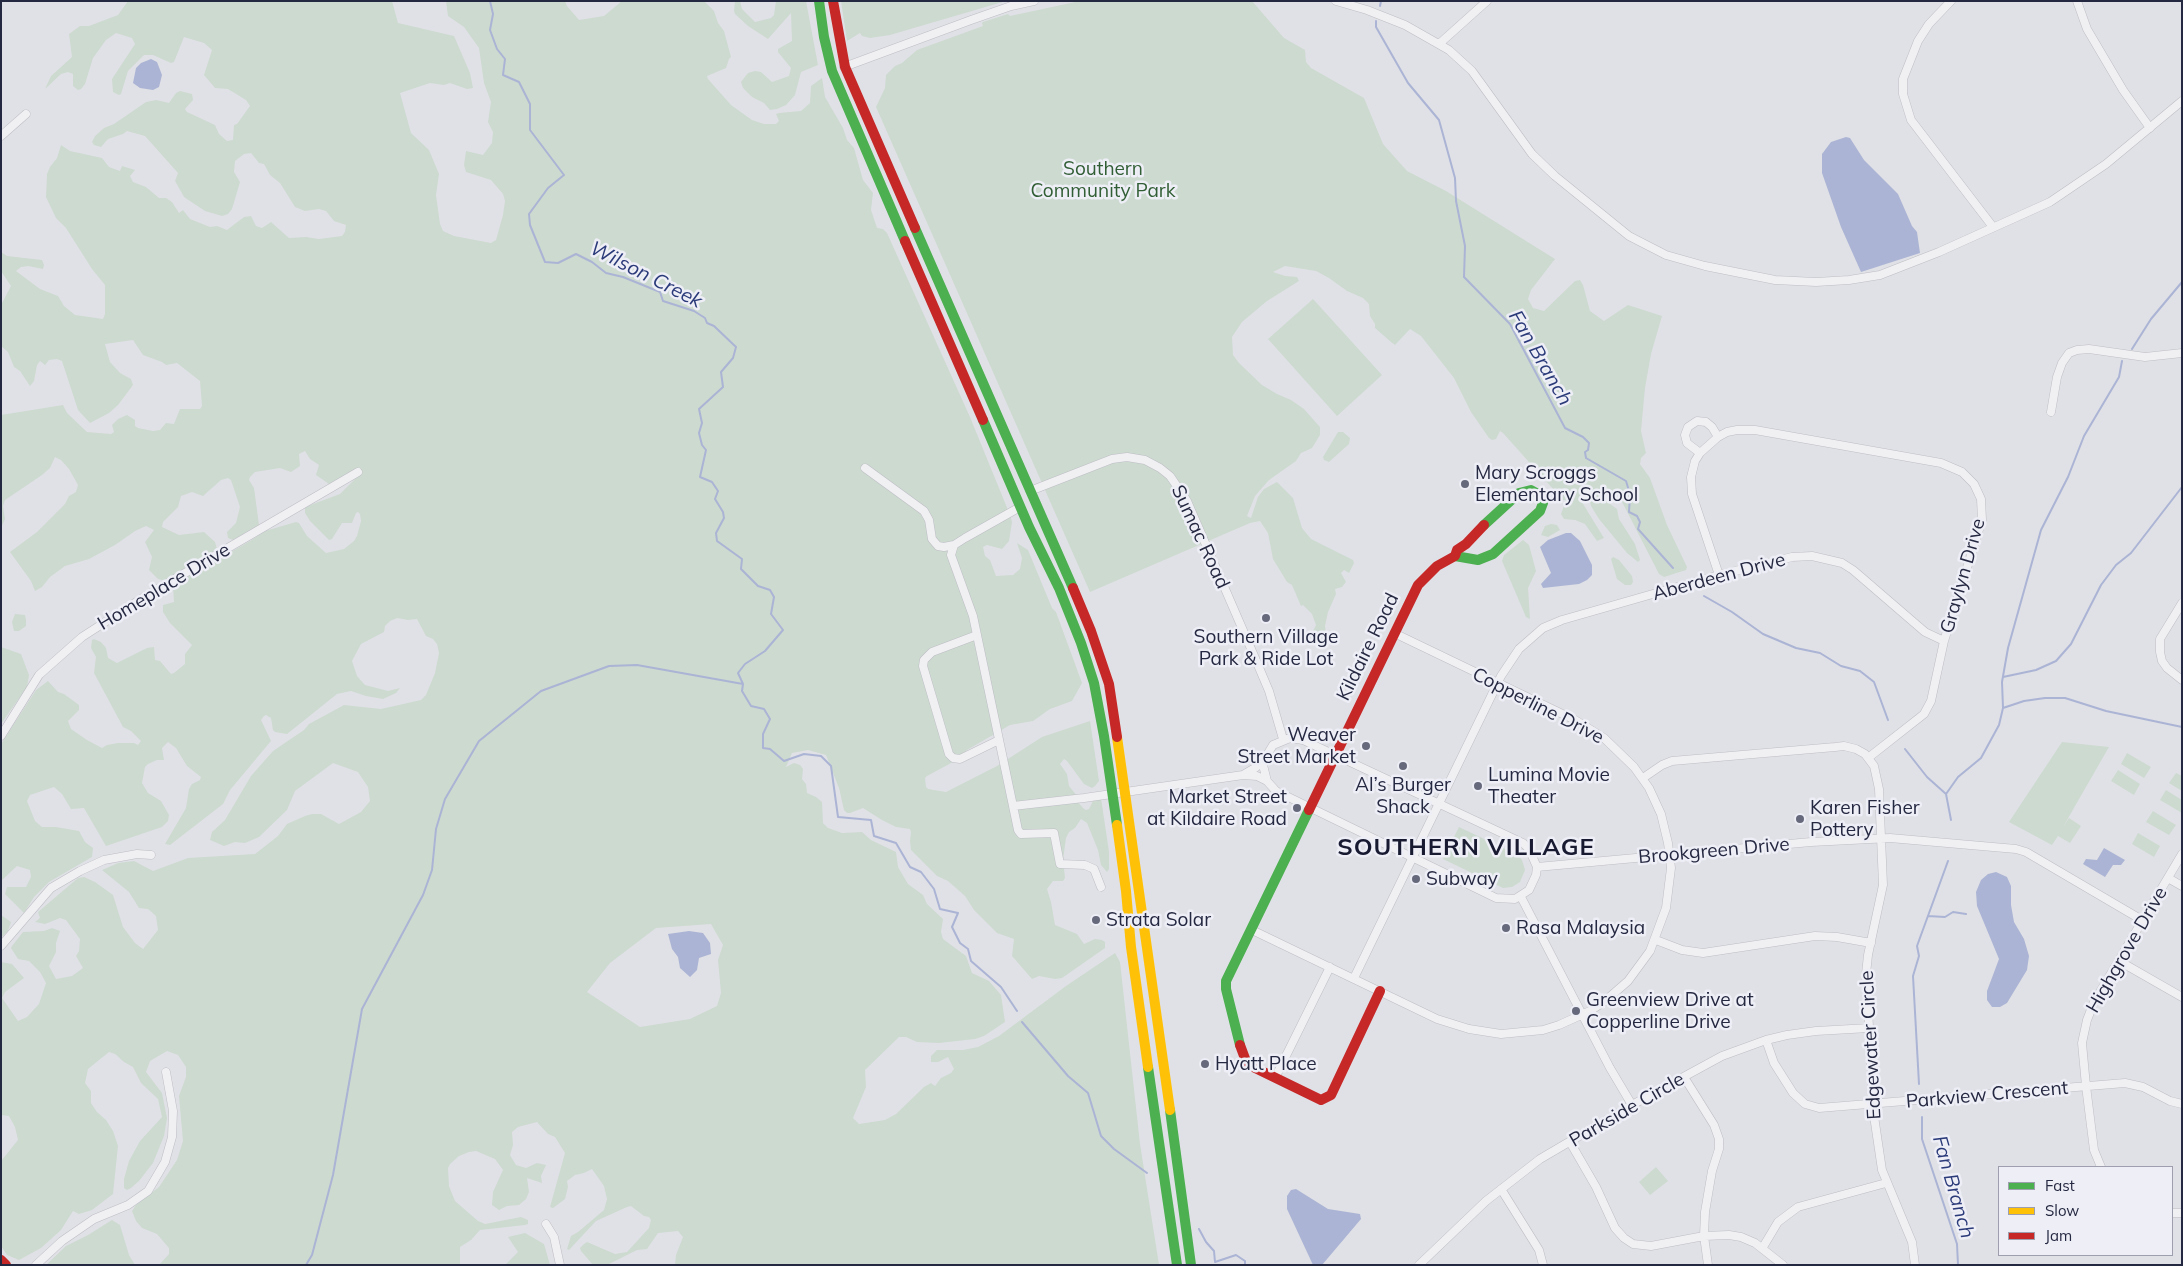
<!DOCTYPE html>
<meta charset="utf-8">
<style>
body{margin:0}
#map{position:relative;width:2183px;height:1266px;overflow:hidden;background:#e0e1e6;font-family:Mulish,sans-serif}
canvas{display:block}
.frame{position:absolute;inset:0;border:2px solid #252841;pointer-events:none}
.legend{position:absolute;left:1998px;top:1166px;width:175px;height:90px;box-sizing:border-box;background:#edeef6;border:1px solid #9d9fae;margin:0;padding:6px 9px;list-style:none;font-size:15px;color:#252841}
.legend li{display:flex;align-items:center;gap:10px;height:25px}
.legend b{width:25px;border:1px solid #9d9fae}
</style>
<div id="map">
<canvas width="2183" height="1266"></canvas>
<div class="frame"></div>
<ul class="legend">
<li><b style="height:6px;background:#4caf50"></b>Fast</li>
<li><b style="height:6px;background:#ffc107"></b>Slow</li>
<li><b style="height:6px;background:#c62828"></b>Jam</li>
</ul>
</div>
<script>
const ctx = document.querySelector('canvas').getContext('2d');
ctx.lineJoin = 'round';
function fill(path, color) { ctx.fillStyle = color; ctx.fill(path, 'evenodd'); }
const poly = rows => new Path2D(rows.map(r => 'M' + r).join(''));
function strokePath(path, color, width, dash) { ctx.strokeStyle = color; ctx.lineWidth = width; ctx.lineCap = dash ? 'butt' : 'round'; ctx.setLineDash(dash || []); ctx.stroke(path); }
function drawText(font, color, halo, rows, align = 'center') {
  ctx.font = font + ' Mulish,sans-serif'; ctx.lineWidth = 5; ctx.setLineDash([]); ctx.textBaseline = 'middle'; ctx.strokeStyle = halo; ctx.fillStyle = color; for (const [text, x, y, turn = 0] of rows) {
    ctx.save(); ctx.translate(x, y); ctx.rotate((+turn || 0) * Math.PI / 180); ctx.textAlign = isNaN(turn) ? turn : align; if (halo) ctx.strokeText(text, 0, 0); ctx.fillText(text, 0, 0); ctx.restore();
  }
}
fill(poly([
 [128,1,392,1,398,23,454,36,470,73,473,88,467,89,450,83,444,85,430,83,400,93,411,133,429,150,439,174,436,195,440,224,443,231,454,236,491,243,496,240,503,215,505,201,503,194,491,180,466,172,464,165,466,151,483,155,492,143,493,132,488,122,491,102,484,83,479,48,464,27,448,16,446,1,565,1,567,6,579,20,604,16,622,1,704,1,714,11,718,23,724,31,731,57,729,59,726,68,707,76,708,79,731,105,752,120,764,124,776,124,779,121,776,114,779,113,801,111,810,103,811,86,822,78,825,97,843,128,847,140,854,148,863,180,873,193,871,210,877,228,883,229,887,233,970,417,1010,515,1012,522,1009,541,1002,549,987,545,983,547,985,556,990,560,996,576,1013,575,1020,569,1022,558,1017,543,1028,550,1052,608,1056,612,1082,683,1072,701,1050,709,1033,721,1010,725,967,750,953,762,927,776,925,778,926,787,928,789,946,792,997,766,1042,737,1090,721,1099,781,1095,786,1092,788,1084,784,1067,761,1064,759,1060,764,1067,774,1069,786,1077,796,1078,802,1083,808,1086,810,1089,809,1093,801,1101,798,1109,852,1109,869,1107,872,1101,865,1098,850,1087,823,1081,819,1075,828,1069,832,1066,838,1063,860,1065,878,1063,881,1053,881,1047,889,1051,902,1055,925,1077,934,1084,944,1095,939,1102,940,1105,942,1105,948,1062,978,1055,979,1039,976,1032,979,1012,956,1014,939,997,933,974,910,965,896,948,881,937,876,911,850,910,841,911,832,910,829,896,827,882,820,863,808,850,813,847,813,844,810,839,788,826,755,808,750,792,753,786,767,794,763,800,765,803,769,802,779,806,784,807,793,816,797,822,802,823,823,828,828,842,833,862,832,871,840,896,852,898,867,908,884,923,895,927,904,943,919,941,932,943,939,966,956,972,973,989,981,1001,995,1005,1022,984,1036,975,1039,939,1043,917,1042,906,1037,899,1037,865,1070,866,1087,853,1118,859,1124,885,1120,896,1114,924,1087,931,1083,935,1086,941,1078,951,1073,954,1069,948,1057,938,1062,931,1062,931,1056,937,1050,963,1050,978,1047,999,1036,1066,986,1115,953,1120,962,1140,1144,1159,1265,675,1265,676,1255,683,1237,678,1231,658,1233,647,1249,637,1250,607,1265,593,1265,581,1251,580,1248,584,1244,587,1242,615,1254,627,1252,649,1228,651,1220,649,1217,644,1216,631,1206,627,1207,596,1221,569,1250,567,1249,571,1236,578,1232,604,1210,607,1199,604,1186,592,1169,584,1173,575,1175,567,1181,568,1187,565,1199,553,1208,550,1207,565,1153,555,1137,548,1134,537,1122,518,1127,512,1132,513,1145,510,1155,516,1165,526,1168,537,1163,546,1165,541,1176,542,1183,527,1178,529,1192,526,1199,519,1205,507,1206,499,1210,492,1205,493,1192,503,1170,495,1159,476,1151,469,1152,459,1156,450,1164,448,1168,449,1186,455,1201,478,1221,485,1224,521,1217,528,1220,528,1224,525,1225,480,1230,471,1240,460,1247,460,1265,159,1265,169,1254,169,1248,157,1234,142,1228,136,1221,132,1211,136,1205,159,1187,177,1160,183,1141,179,1096,186,1077,186,1067,178,1055,167,1051,150,1061,146,1072,162,1093,167,1118,164,1136,153,1163,139,1181,131,1188,127,1190,124,1188,124,1179,129,1161,140,1141,162,1117,158,1099,141,1083,133,1067,124,1062,115,1054,109,1052,88,1069,85,1083,91,1091,91,1103,97,1112,106,1120,113,1131,118,1146,113,1194,92,1210,79,1214,73,1211,61,1230,41,1248,19,1260,7,1255,1,1246,1,1161,18,1140,15,1127,9,1116,1,1115,1,962,12,964,24,978,5,992,2,998,18,1021,27,1017,39,1004,46,983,40,972,29,961,18,959,11,948,12,946,23,932,44,931,52,928,60,931,56,943,56,952,49,966,56,979,72,976,83,968,76,956,79,951,80,939,66,920,60,918,45,924,35,922,40,918,38,912,78,878,84,877,95,882,113,895,123,927,135,943,143,949,158,930,156,916,148,909,139,908,129,892,102,870,118,863,134,861,153,871,188,858,255,854,278,836,287,824,305,816,312,814,321,814,339,824,361,812,370,801,368,787,358,772,333,763,295,791,287,810,259,837,245,843,235,842,224,846,210,840,212,832,225,820,251,776,273,751,304,730,309,724,344,705,381,709,421,700,426,695,435,673,439,653,437,644,433,639,426,636,417,619,408,620,397,618,390,621,385,626,384,632,361,644,352,661,357,676,365,685,388,691,400,688,396,693,383,699,366,696,351,691,337,694,287,734,275,732,273,730,271,718,266,715,264,716,261,720,271,741,230,790,223,804,170,845,165,844,186,808,189,789,192,784,200,780,201,777,187,766,176,748,168,742,162,748,164,760,157,760,148,764,145,767,142,783,148,793,161,801,169,815,168,821,162,827,106,846,84,808,71,809,62,794,54,787,30,795,27,801,35,821,42,827,56,827,79,831,85,842,93,848,92,857,49,882,34,897,24,913,5,894,7,887,26,887,31,877,30,870,17,866,1,881,1,744,36,690,48,681,58,692,64,694,79,705,79,710,68,721,71,729,87,740,102,748,107,745,118,743,134,743,138,745,141,741,131,731,123,727,94,673,96,657,91,648,92,640,94,639,101,642,106,648,108,658,117,663,147,648,154,647,155,660,160,661,171,674,174,673,185,664,185,654,192,645,170,623,163,612,163,605,174,602,173,587,175,584,250,541,265,531,296,522,299,523,307,536,326,553,344,549,354,541,357,536,361,521,360,514,358,512,356,513,352,523,342,523,332,539,329,540,310,521,305,513,305,507,340,494,360,474,351,472,329,484,316,475,319,465,310,459,305,451,299,454,300,466,291,472,280,468,255,472,250,477,249,480,254,488,259,525,233,540,228,538,227,532,236,523,240,507,231,480,228,478,221,480,203,496,192,492,181,496,178,507,163,522,162,527,179,535,204,532,215,542,217,549,166,581,158,579,149,570,152,557,145,542,154,530,146,526,135,531,115,545,89,559,65,566,50,577,42,587,35,591,31,581,10,552,37,532,65,504,69,496,76,492,78,485,69,469,61,460,55,457,50,468,42,475,5,500,3,506,5,519,1,528,1,415,63,405,67,413,87,432,111,434,114,432,112,425,118,419,127,415,135,420,135,426,138,428,153,431,160,430,166,423,174,424,180,409,200,409,202,406,200,381,177,363,166,365,162,362,143,355,133,340,105,344,110,362,120,373,131,379,133,385,118,405,109,413,90,423,78,410,62,361,57,359,49,360,45,365,40,361,37,365,34,381,30,386,20,371,14,367,8,352,1,346,1,305,11,286,1,271,1,252,7,256,42,260,44,265,43,269,28,266,21,267,16,271,40,289,58,296,64,306,75,315,103,319,105,314,105,285,92,269,66,228,56,218,46,197,47,174,50,167,57,158,61,145,70,151,102,158,109,167,120,171,122,166,135,170,130,176,133,182,146,187,159,198,166,198,172,202,179,213,183,210,190,219,210,227,217,226,227,230,244,217,251,216,256,226,262,228,271,222,289,238,306,237,319,239,342,236,345,232,346,225,334,221,326,211,319,209,305,211,295,207,280,183,270,175,264,164,259,163,251,153,244,154,235,161,234,172,240,182,232,209,228,214,222,216,205,211,184,197,175,181,178,173,145,136,127,131,123,134,108,139,101,147,94,145,92,142,95,136,104,128,114,124,146,102,156,100,169,103,176,93,180,91,192,94,193,100,185,109,187,112,215,125,219,134,227,141,233,140,234,125,237,124,250,106,246,100,228,89,215,88,204,75,212,50,204,43,184,37,174,62,171,63,153,55,144,55,128,71,121,94,119,95,113,92,112,79,135,44,132,38,116,33,106,40,93,58,85,84,81,89,78,90,73,86,73,74,68,72,61,74,45,89,51,76,72,57,69,34,80,26,89,26,118,15],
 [711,924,723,945,718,960,721,993,717,1006,690,1019,640,1027,587,992,610,963,656,928],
 [735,1,740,1,742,9,755,22,771,18,774,15,776,1,806,1,818,65,801,72,795,95,786,105,777,109,770,110,764,103,752,97,743,88,741,82,748,73,755,71,761,72,772,82,789,76,791,68,778,52,778,49,792,41,791,13,768,39,748,26,735,14,734,11],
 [841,1,1006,1,890,35,870,38,862,36,860,33,847,41],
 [1080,1,1252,1,1284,38,1305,50,1306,62,1311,68,1364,98,1383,144,1407,171,1446,191,1555,259,1531,290,1528,299,1533,308,1544,311,1575,281,1580,280,1583,285,1590,311,1604,321,1628,305,1662,316,1651,354,1645,388,1641,431,1646,453,1641,458,1640,464,1650,478,1667,525,1687,567,1686,570,1664,577,1659,574,1618,494,1599,496,1617,509,1619,519,1635,544,1640,560,1638,562,1627,553,1599,519,1591,506,1589,497,1580,499,1604,538,1597,541,1585,524,1575,520,1564,519,1561,514,1566,500,1563,500,1503,433,1500,431,1496,439,1492,440,1489,438,1471,412,1454,378,1421,336,1410,329,1395,345,1391,342,1375,328,1375,324,1370,316,1369,304,1363,298,1347,291,1329,278,1316,271,1285,266,1273,272,1285,276,1297,277,1299,281,1267,301,1242,322,1232,337,1233,355,1239,363,1262,385,1277,394,1291,400,1304,409,1320,427,1320,435,1312,448,1301,453,1296,461,1269,480,1255,496,1247,516,1251,518,1258,497,1264,489,1277,482,1293,498,1302,528,1311,539,1353,560,1354,563,1349,573,1344,570,1341,573,1346,582,1342,587,1335,589,1336,594,1328,612,1325,626,1326,633,1319,642,1312,640,1310,637,1316,625,1312,614,1303,605,1301,606,1292,585,1287,582,1273,559,1268,533,1260,521,1250,523,1090,592,876,107,885,88,886,75,895,66,902,63,917,50,983,26,982,23,983,22,1008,14,1010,16],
 [1313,299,1382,375,1337,416,1268,339],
 [1338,432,1343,432,1350,438,1349,444,1329,462,1324,460,1323,457],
 [1551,524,1557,525,1560,530,1548,537,1541,535,1545,526],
 [1523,540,1529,545,1536,571,1528,588,1530,619,1526,617,1502,561,1504,555],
 [1613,557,1619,560,1632,576,1633,582,1631,585,1625,585,1617,579,1611,559],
 [15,614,25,615,26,620,26,626,19,631,14,631,12,622],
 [1,647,21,654,29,675,27,687,1,724],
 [2062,742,2109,747,2063,827,2069,818,2081,826,2070,843,2058,836,2052,845,2009,822],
 [2127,753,2151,767,2144,778,2121,764],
 [2118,770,2140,784,2134,795,2111,781],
 [2176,773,2182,776,2182,791,2169,783],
 [2166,790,2182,800,2182,813,2160,800],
 [2153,811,2176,825,2169,835,2146,822],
 [1459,827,1518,855,1522,860,1525,870,1520,882,1512,887,1503,888,1443,859],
 [2138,833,2160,846,2154,857,2132,844],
 [1,915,11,922,8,931,1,938],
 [1656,1167,1668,1181,1650,1195,1639,1182],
 [112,1220,120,1225,129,1255,135,1265,46,1265,66,1246,88,1235],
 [525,1233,544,1244,550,1265,505,1265,518,1252,508,1237]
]), '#cddad0');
fill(poly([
 [151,59,157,62,162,75,159,87,153,90,140,88,133,83,136,68,141,63],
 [1846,137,1850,138,1864,160,1898,194,1912,226,1917,232,1920,253,1861,272,1841,227,1822,173,1822,154,1831,142],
 [1566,533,1571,533,1580,541,1592,565,1592,575,1587,580,1579,584,1543,588,1541,584,1551,573,1540,547,1548,540],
 [2104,848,2125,860,2121,865,2113,865,2105,877,2083,864,2086,859,2097,860],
 [1996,872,2007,877,2011,886,2011,905,2014,922,2024,939,2029,956,2027,970,2007,1003,2000,1007,1992,1007,1987,1000,1987,991,1999,959,1977,906,1976,892,1981,880,1988,874],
 [689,931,703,933,710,943,711,954,699,958,697,970,690,977,680,968,678,957,672,949,668,934],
 [1296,1189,1328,1209,1360,1214,1361,1219,1322,1265,1313,1265,1287,1209,1287,1196,1291,1190]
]), '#abb4d4');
strokePath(poly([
 [490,1,493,14,490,30,497,49,505,59,503,75,519,82,530,104,530,130,564,175,548,188,529,214,530,225,545,262,558,263,576,254,592,262,606,273,623,277,660,292,663,301,694,311,705,318,707,323,714,326,736,347,733,358,721,372,723,387,699,409,702,423,699,433,702,445,706,450,700,477,712,482,718,491,715,499,723,512,724,518,716,533,717,541,742,559,741,569,758,586,770,590,774,597,771,614,783,630,765,651,745,664,738,673,743,684,742,691,751,706,764,709,770,719,763,734,763,748,770,749,784,761,804,754,821,756,831,766,838,817,871,820,874,836,896,843,910,867,921,872,934,889,940,909,958,913,952,927,960,943,968,949,971,961,1001,987,1017,1011],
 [1380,6,1381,1],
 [1376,21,1376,27,1408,83,1439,120,1455,178,1456,201,1465,246,1464,277,1510,324,1565,428,1583,437,1589,443,1588,450,1585,452,1586,458,1626,481,1630,494,1629,512,1637,516,1640,522,1638,529,1673,568],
 [2132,349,2151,319,2182,282],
 [1704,596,1732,612,1763,634,1796,648,1820,653,1841,666,1860,671,1874,682,1888,720],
 [2003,677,2036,670,2056,661,2071,644,2101,585,2116,565,2131,553,2182,487],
 [2003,708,2024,701,2045,698,2065,698,2106,711,2182,727],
 [1905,749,1927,777,1946,794,1951,820],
 [1946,794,1958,777,1981,758,1999,725,2003,708,2002,682,2008,648,2041,530,2068,477,2084,436,2119,377,2122,361],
 [1928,916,1945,917,1953,912,1966,914],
 [1022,1022,1068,1076,1088,1093,1101,1136,1114,1149,1147,1173],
 [1919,1084,1913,976,1919,956,1917,946,1948,861],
 [1922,1117,1922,1139,1957,1244,1958,1265],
 [1199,1229,1206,1242,1214,1251,1215,1262,1236,1255,1245,1261,1245,1265],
 [306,1265,312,1255,333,1175,362,1009,423,895,432,870,436,829,445,799,479,741,541,691,609,666,637,665,743,684]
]), '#abb4d4', 2);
const street = poly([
 [1336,1,1367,10,1405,25,1449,50,1472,71,1532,154,1555,176,1629,236,1666,255,1705,266,1775,280,1816,282,1849,280,1880,275,1939,252,2050,202,2106,164,2182,101],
 [1951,1,1929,24,1918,41,1903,79,1903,94,1911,120,1993,227],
 [2077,1,2087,29,2123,90,2150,128],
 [1439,44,1487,1],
 [844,67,971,20,1011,6,1034,1],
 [1,136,26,114],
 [2051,412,2057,377,2062,363,2069,353,2077,350,2089,349,2145,357,2182,353],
 [1700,453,1687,443,1685,435,1688,427,1697,421,1706,422,1712,427,1718,437],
 [865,468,924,511,929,520,932,539,938,546,944,547,954,545],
 [1030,491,1112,459,1127,457,1145,460,1160,468,1170,476,1187,501,1255,658,1269,691,1283,739],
 [1020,507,965,538,954,545,951,555,973,616,1013,806,1084,798,1243,775,1257,776,1267,781],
 [1719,575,1692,494,1691,477,1695,461,1700,453,1718,437,1727,432,1737,430,1755,430,1941,463,1962,472,1974,484,1981,499,1982,520,1944,641,1931,701,1924,714,1919,718,1868,758],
 [2182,603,2160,639,2160,652,2162,661,2167,668,2182,680],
 [977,635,932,652,924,660,923,666,949,754,953,758,960,759,999,740],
 [1,736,39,675,82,637,144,597,358,472],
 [1290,738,1303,740,1523,843,1529,849,1537,867,1536,875,1529,890,1515,899,1496,898,1276,791,1267,781,1263,765,1267,755,1273,745,1290,738],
 [1243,775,1255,768,1265,759],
 [1643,778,1662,765,1672,761,1835,747,1844,746,1856,749,1865,754,1874,766,1879,789,1883,885,1868,955,1866,974,1874,1116,1882,1170,1912,1242,1915,1265],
 [1013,806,1018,830,1021,834,1054,833,1060,864,1085,865,1094,869,1101,887],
 [1537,867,1811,842,1890,838,2016,849,2026,852,2142,920],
 [2168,878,2182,886],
 [1521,897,1610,1068,1632,1105],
 [1252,930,1437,1019,1469,1029,1501,1034,1543,1030,1559,1025,1590,1011,1605,1001,1628,981,1650,951,1666,908,1671,868,1668,843,1661,814,1649,788,1634,767,1604,738,1575,720,1394,633],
 [1656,940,1682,950,1703,953,1815,936,1837,937,1871,943],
 [1,946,51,888,80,871,104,860,137,854,151,855],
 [2119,961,2182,997],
 [1354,978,1501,676,1519,649,1543,628,1562,620,1719,575,1792,557,1812,556,1842,563,1853,570,1925,632,1944,641],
 [1766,1040,1774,1063,1793,1093,1805,1104,1819,1108,2125,1083,2143,1087,2170,1101,2182,1104],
 [1684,1077,1714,1125,1719,1139,1719,1149,1712,1171,1705,1212,1704,1236,1708,1265],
 [1275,1078,1330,967],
 [1570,1142,1596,1187,1615,1228,1624,1238,1633,1244,1651,1246,1704,1236,1729,1235,1741,1237,1755,1243,1783,1265],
 [2101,1167,2094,1150,2086,1086,2082,1043,2087,1020,2094,1002,2182,854],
 [1501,1189,1539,1250,1543,1265],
 [2172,1213,2182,1213],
 [546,1224,554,1237,560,1265],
 [1763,1247,1778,1222,1798,1207,1886,1183],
 [36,1265,62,1241,94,1219,128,1205,148,1191,165,1162,172,1137,173,1111,166,1072],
 [1419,1265,1486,1201,1540,1159,1632,1105,1722,1056,1766,1040,1787,1035,1816,1031,1869,1028]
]);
strokePath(street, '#bdbec4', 9);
strokePath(street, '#f0f0f3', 8);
strokePath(poly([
 [819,1,824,37,832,71,905,241],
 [915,228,1073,588],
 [983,420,1029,527,1059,588,1081,643,1094,683,1104,736,1117,825],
 [1455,556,1478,560,1493,554,1540,511,1543,503,1540,495,1531,490,1519,493,1484,525],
 [1240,1045,1226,989,1226,981,1309,810],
 [1148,1067,1177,1265],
 [1170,1110,1191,1265]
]), '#4caf50', 10);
strokePath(poly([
 [1117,737,1170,1110],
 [1117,825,1126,891,1131,947,1148,1067]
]), '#ffc107', 10);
strokePath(poly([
 [833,1,845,67,915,228],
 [905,241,983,420],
 [1073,588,1091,631,1109,684,1117,737],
 [1309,810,1418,585,1437,566,1455,556,1457,550,1466,544,1484,525],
 [1240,1045,1247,1064,1321,1100,1331,1095,1380,991],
 [1,1260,6,1265]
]), '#c62828', 10);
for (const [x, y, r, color] of [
 [1465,484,5,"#66697b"],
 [1266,618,5,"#66697b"],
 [1366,746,5,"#66697b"],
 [1403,766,5,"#66697b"],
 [1478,786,5,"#66697b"],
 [1297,808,5,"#66697b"],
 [1800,819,5,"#66697b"],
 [1416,879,5,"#66697b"],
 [1096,920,5,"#66697b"],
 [1506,928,5,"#66697b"],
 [1576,1011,5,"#66697b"],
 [1205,1064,5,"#66697b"]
]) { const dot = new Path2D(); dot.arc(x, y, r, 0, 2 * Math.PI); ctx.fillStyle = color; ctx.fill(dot); strokePath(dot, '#edeef6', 2); }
drawText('19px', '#315e34', '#edeef6', [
 ["Southern",1103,169],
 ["Community Park",1103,191]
]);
drawText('19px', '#252841', '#edeef6', [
 ["Mary Scroggs",1475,473],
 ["Elementary School",1475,495],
 ["Southern Village",1266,637,"center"],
 ["Park & Ride Lot",1266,659,"center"],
 ["Weaver",1356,735,"right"],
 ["Street Market",1356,757,"right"],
 ["Lumina Movie",1488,775],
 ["Theater",1488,797],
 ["Al’s Burger",1403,785,"center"],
 ["Shack",1403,807,"center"],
 ["Market Street",1287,797,"right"],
 ["at Kildaire Road",1287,819,"right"],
 ["Karen Fisher",1810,808],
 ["Pottery",1810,830],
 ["Subway",1426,879],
 ["Strata Solar",1106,920],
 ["Rasa Malaysia",1516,928],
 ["Greenview Drive at",1586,1000],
 ["Copperline Drive",1586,1022],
 ["Hyatt Place",1215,1064]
], 'left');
drawText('19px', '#252841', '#edeef6', [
 ["Sumac Road",1200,537,65],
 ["Graylyn Drive",1963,576,-74],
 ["Aberdeen Drive",1719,577,-15],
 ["Homeplace Drive",164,587,-31],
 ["Kildaire Road",1368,647,-64],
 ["Copperline Drive",1538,706,27],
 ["Brookgreen Drive",1714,851,-5],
 ["Highgrove Drive",2127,950,-60],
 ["Edgewater Circle",1871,1045,-93],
 ["Parkview Crescent",1987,1095,-5],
 ["Parkside Circle",1627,1110,-30]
]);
drawText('italic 20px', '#2b3a79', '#edeef6', [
 ["Wilson Creek",646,275,27],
 ["Fan Branch",1540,358,60],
 ["Fan Branch",1953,1187,74]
]);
ctx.letterSpacing = '1px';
drawText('bold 24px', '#181a32', '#edeef6', [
 ["SOUTHERN VILLAGE",1466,848]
]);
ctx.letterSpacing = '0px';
</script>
